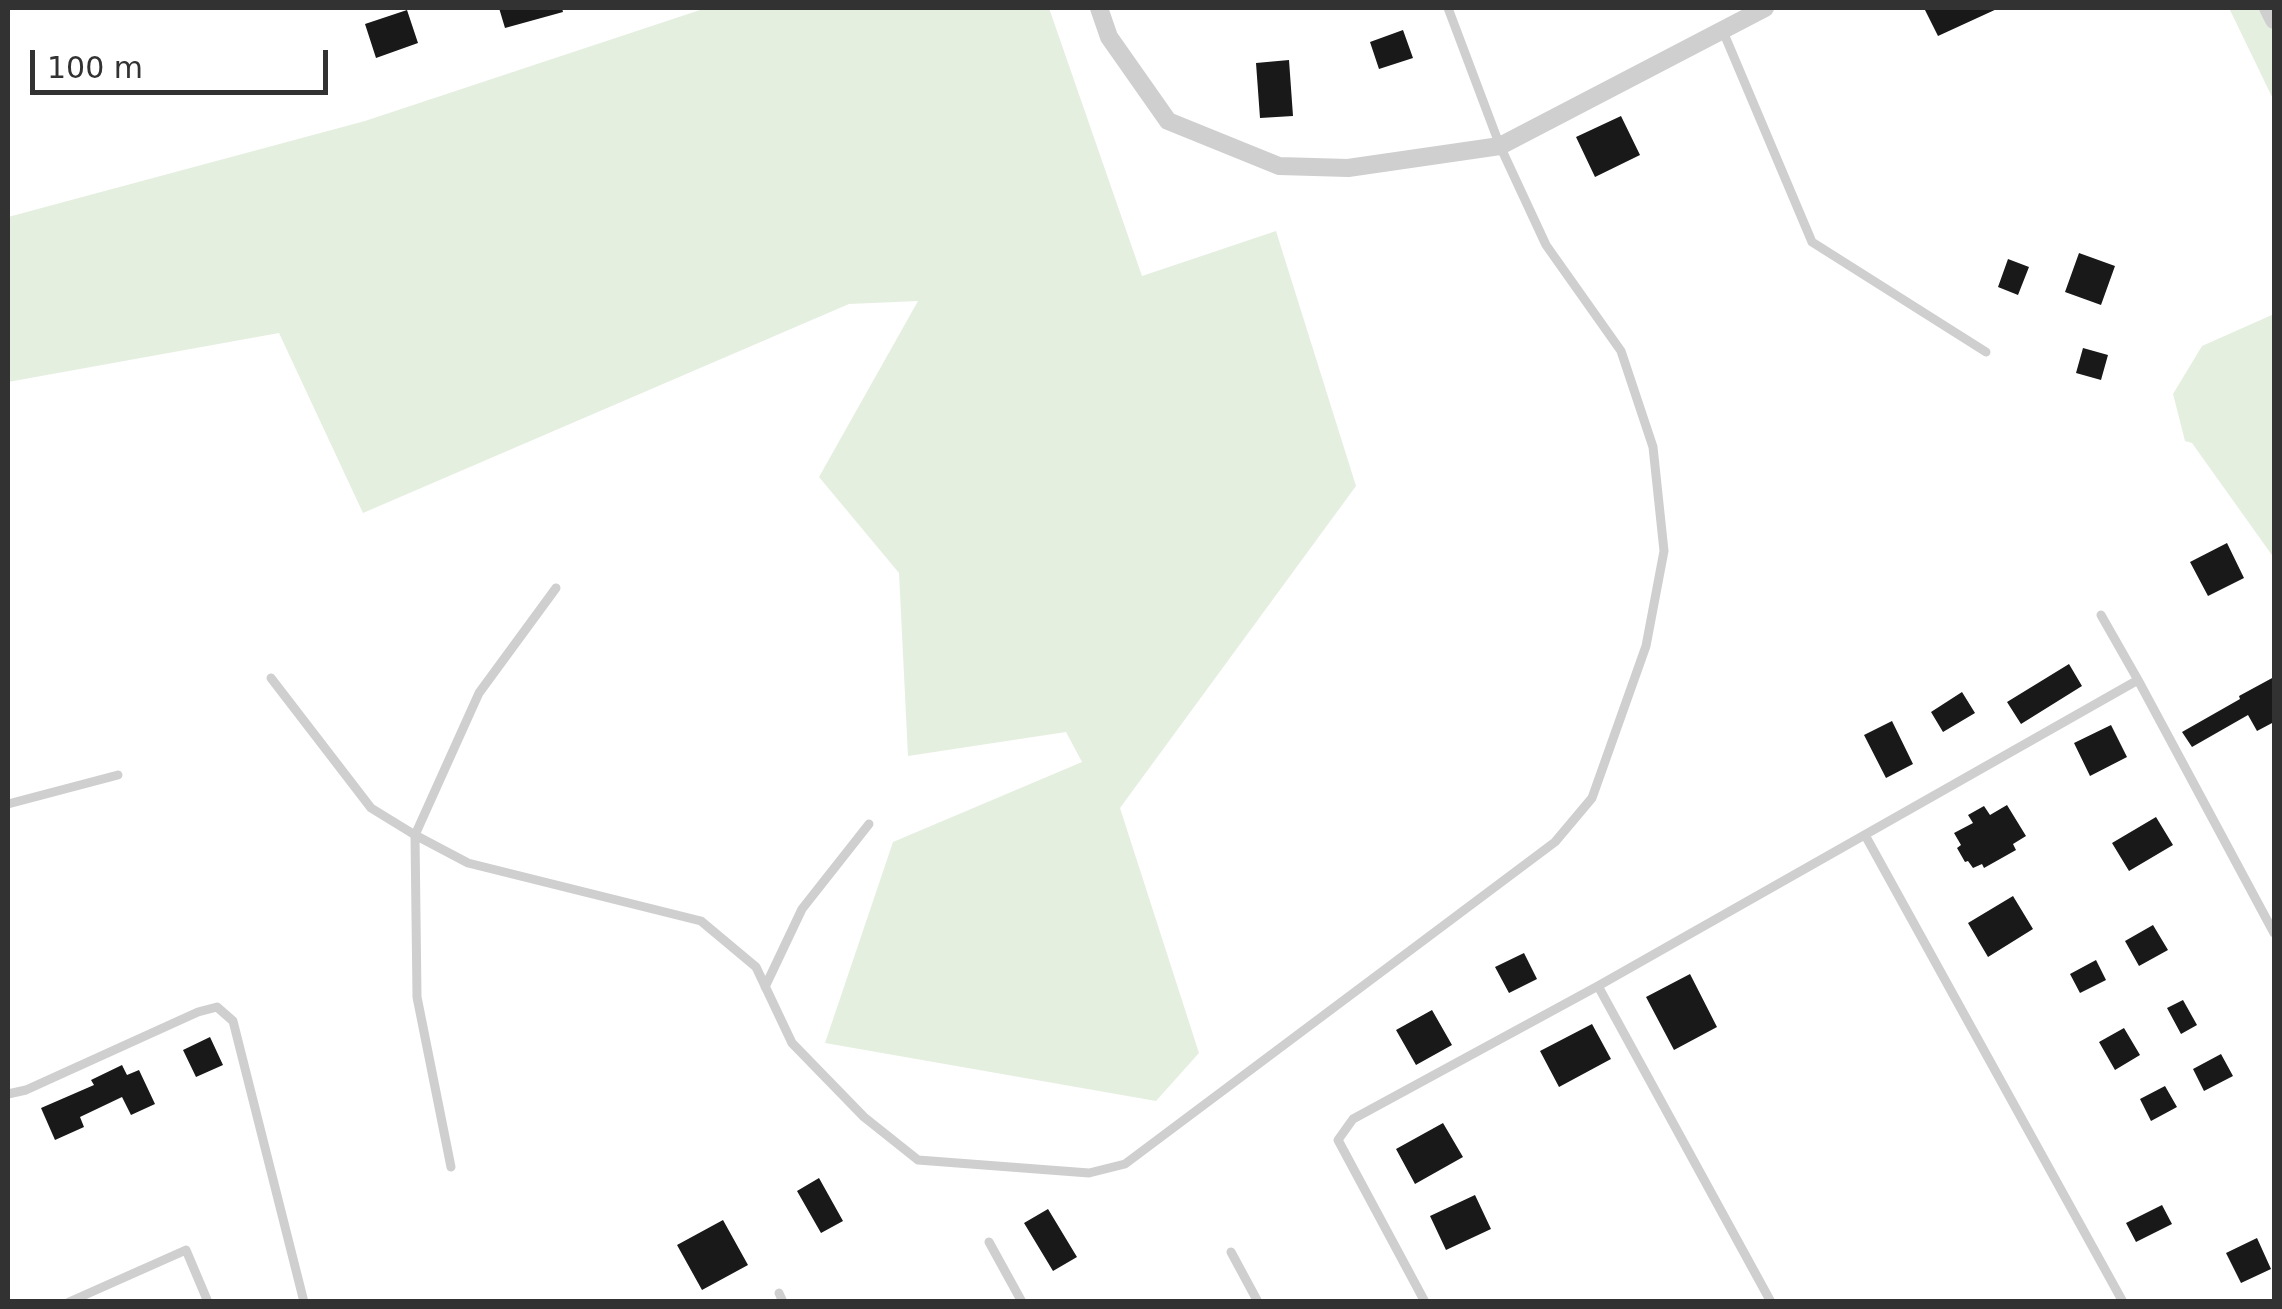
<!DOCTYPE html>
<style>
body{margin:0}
#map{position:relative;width:2282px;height:1309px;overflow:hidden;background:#fff;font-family:"DejaVu Sans",sans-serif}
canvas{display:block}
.frame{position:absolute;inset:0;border:10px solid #323232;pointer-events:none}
.scale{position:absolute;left:30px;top:50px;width:298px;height:45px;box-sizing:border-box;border:5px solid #323232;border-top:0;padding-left:12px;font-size:30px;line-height:35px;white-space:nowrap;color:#323232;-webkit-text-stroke:8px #fff;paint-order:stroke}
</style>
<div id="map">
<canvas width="2282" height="1309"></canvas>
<div class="frame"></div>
<div class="scale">100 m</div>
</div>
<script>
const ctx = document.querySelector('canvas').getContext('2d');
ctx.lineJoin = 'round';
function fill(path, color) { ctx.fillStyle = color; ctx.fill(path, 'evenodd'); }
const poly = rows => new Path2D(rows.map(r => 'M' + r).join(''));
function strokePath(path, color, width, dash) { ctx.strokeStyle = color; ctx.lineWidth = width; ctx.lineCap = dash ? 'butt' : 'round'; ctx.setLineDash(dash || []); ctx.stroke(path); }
fill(poly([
 [706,8,1049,8,1142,276,1276,231,1356,486,1120,808,1199,1053,1156,1101,825,1043,893,842,1082,762,1066,732,908,756,899,573,819,477,918,301,849,304,363,513,279,333,8,382,8,217,365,121],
 [2229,8,2274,8,2274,101],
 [2274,314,2274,558,2192,443,2185,441,2173,394,2202,346]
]), '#e5efe0');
fill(poly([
 [499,8,562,8,563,12,505,28],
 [1924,8,1999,8,1938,36],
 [407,10,418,43,376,58,365,24],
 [1403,30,1413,58,1379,69,1370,42],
 [1289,60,1293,116,1260,118,1256,63],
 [1621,116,1640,155,1595,177,1576,137],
 [2079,253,2115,266,2101,305,2065,292],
 [2008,259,2029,267,2018,295,1998,287],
 [2083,348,2108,355,2101,380,2076,373],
 [2227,543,2244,578,2208,596,2190,562],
 [2069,664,2082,686,2021,724,2007,702],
 [2274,677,2274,722,2257,731,2248,715,2192,747,2182,732,2240,699,2239,696],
 [1962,692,1975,713,1943,732,1931,712],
 [1892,721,1913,764,1886,778,1864,735],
 [2111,725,2127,757,2090,776,2074,743],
 [2007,805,2026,836,2013,844,2016,850,1984,868,1982,864,1973,868,1968,861,1965,862,1957,848,1961,845,1954,833,1973,823,1968,815,1984,806,1990,815],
 [2156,817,2173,845,2129,871,2112,843],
 [2013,896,2033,929,1988,957,1968,923],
 [2153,925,2168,950,2139,966,2125,941],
 [1524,953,1537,979,1509,993,1495,967],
 [2096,960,2106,980,2080,993,2070,974],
 [1690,974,1717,1027,1674,1050,1646,997],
 [2183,1000,2197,1025,2181,1034,2167,1008],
 [1432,1010,1452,1045,1416,1065,1396,1030],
 [1592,1024,1611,1059,1559,1087,1540,1051],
 [2124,1028,2140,1055,2115,1070,2099,1042],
 [210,1037,223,1065,196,1077,183,1050],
 [2221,1054,2233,1076,2204,1091,2193,1069],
 [122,1065,127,1075,139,1070,155,1104,131,1115,122,1097,80,1117,84,1127,55,1140,41,1108,94,1085,91,1080],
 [2165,1086,2177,1107,2151,1121,2140,1099],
 [1443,1123,1463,1157,1415,1184,1396,1149],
 [819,1178,843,1221,821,1233,797,1191],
 [1475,1195,1491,1229,1446,1250,1430,1216],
 [2162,1205,2172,1224,2136,1242,2126,1223],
 [1048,1209,1077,1257,1053,1271,1024,1223],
 [723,1220,748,1265,702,1290,677,1245],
 [2257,1238,2271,1269,2241,1283,2226,1253]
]), '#191919');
strokePath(poly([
 [1722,29,1812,242,1986,352],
 [2101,615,2138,680,2274,933],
 [271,678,371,808,415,835,468,863,701,921,756,967,792,1043,864,1117,918,1160,1089,1173,1125,1164,1555,842,1592,798,1646,646,1664,551,1653,447,1621,351,1546,245,1500,146,1448,8],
 [8,804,118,775],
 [1865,835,2123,1302],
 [1598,986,1771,1302],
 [765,987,802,909,869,824],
 [8,1094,26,1090,198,1012,217,1007,233,1021,304,1302],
 [451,1167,417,997,415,835,479,693,556,588],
 [989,1242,1022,1302],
 [1231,1252,1258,1302],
 [779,1293,783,1302],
 [69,1302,186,1250,208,1302],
 [1425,1302,1338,1140,1353,1119,1598,986,2138,680]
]), '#cfcfcf', 9);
strokePath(poly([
 [1099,8,1109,37,1168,121,1279,166,1348,168,1500,146,1765,8],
 [2268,8,2274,20]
]), '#cfcfcf', 18);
</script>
